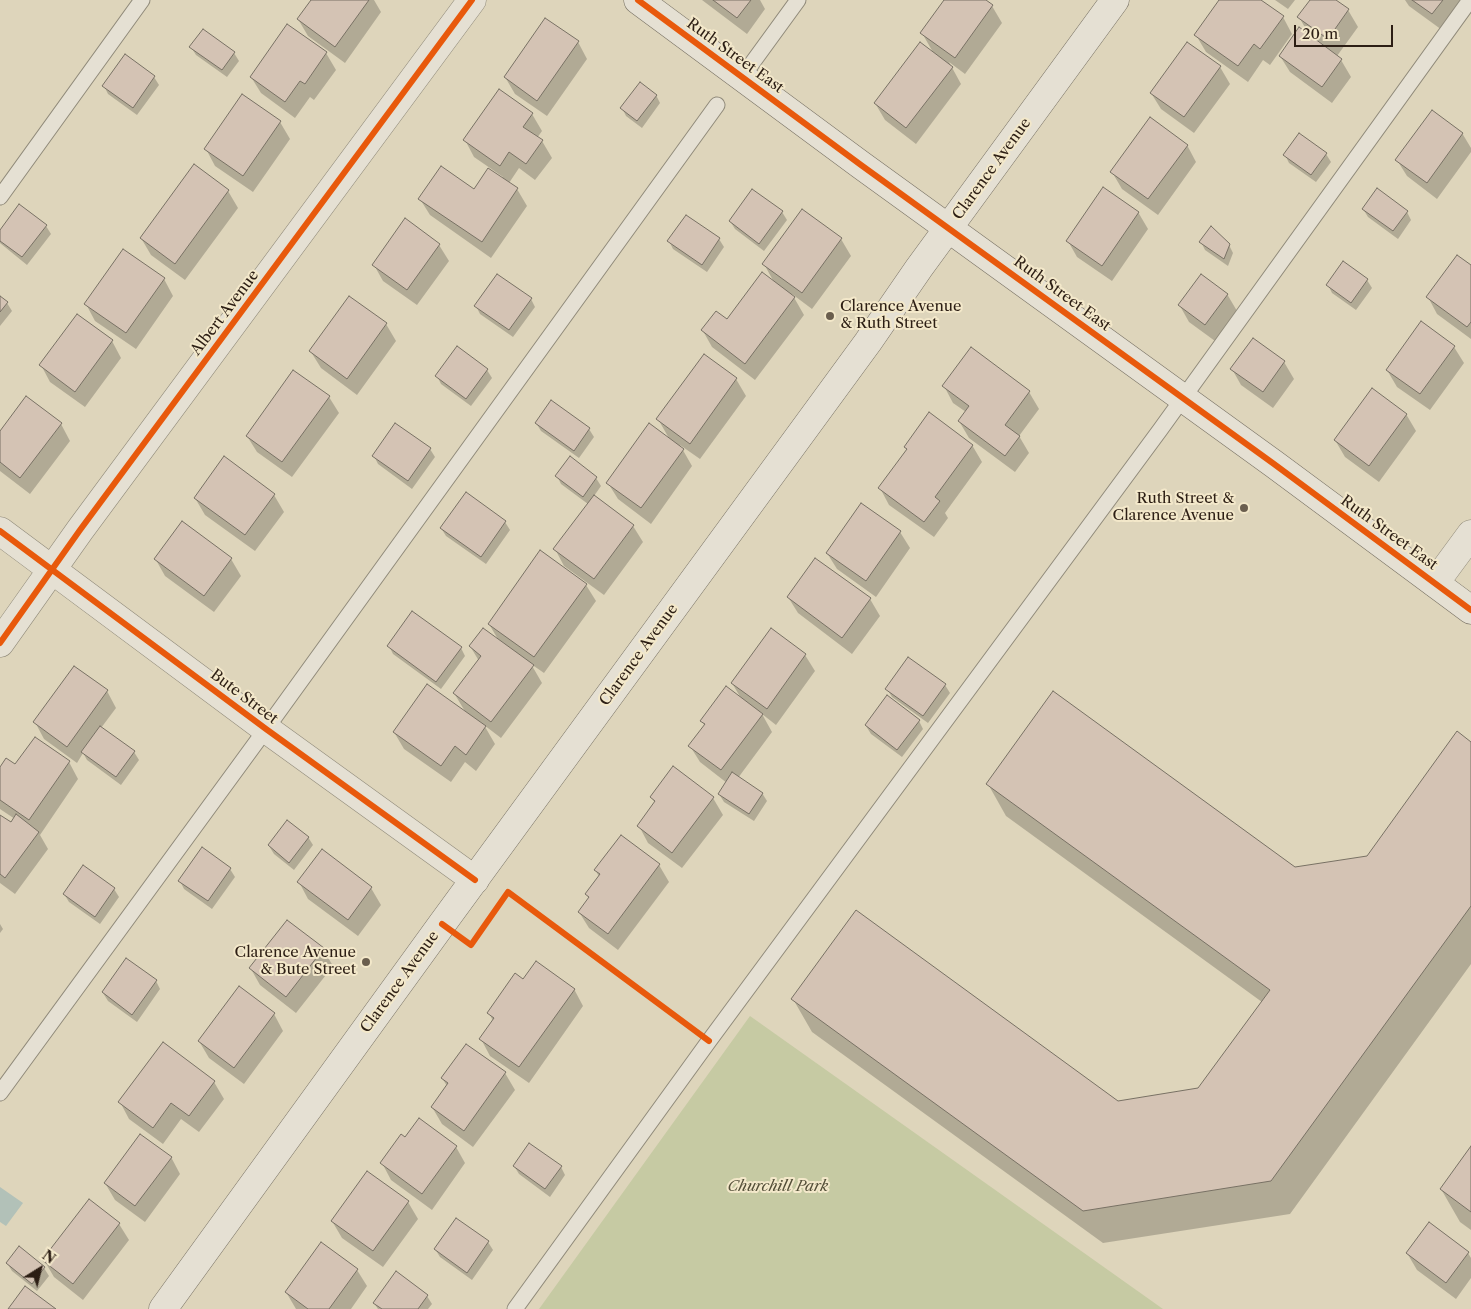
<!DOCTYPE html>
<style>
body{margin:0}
#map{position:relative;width:1471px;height:1309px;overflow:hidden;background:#ded5bb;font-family:"Libre Caslon Text",serif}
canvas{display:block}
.north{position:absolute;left:15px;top:1244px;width:50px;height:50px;-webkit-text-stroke:4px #f3e8ca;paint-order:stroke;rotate:36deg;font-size:14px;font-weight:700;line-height:20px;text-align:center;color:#2c1e14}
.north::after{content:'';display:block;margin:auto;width:18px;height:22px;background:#2c1e14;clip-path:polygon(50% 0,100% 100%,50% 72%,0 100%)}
.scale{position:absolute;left:1294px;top:25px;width:99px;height:22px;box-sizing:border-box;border:2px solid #2c1e14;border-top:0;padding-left:6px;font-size:15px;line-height:18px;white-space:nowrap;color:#2c1e14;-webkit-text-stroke:4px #f3e8ca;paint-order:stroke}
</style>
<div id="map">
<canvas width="1471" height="1309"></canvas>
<div class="north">N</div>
<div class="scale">20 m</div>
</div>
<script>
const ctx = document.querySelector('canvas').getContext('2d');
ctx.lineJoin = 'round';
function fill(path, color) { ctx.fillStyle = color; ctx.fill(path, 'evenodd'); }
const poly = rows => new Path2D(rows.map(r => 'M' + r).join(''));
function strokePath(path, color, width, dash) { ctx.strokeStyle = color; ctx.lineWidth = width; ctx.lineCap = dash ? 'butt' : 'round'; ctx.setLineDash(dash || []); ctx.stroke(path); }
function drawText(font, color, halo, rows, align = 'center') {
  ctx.font = font + ' "Libre Caslon Text",serif'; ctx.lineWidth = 4; ctx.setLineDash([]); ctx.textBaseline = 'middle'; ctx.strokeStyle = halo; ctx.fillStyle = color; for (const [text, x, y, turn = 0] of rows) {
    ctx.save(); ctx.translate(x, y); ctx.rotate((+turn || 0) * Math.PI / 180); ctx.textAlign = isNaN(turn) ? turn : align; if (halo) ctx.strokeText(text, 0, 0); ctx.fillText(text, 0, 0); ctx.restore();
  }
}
fill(poly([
 [750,1016,1163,1309,539,1309]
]), '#c6caa3');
fill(poly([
 [0,1187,23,1203,6,1226,0,1222]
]), '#b2c1b8');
fill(poly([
 [312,0,374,0,381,12,345,63,308,36,298,19],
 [702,0,760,0,765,9,747,34],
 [946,0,984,0,992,6,1002,23,965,74,949,62,961,84,916,144,885,120,875,103,934,54,922,33],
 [1221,0,1259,0,1283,17,1292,34,1270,65,1263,60,1248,82,1206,52,1196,35],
 [1275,0,1295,0,1288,9],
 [1311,0,1334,0,1348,10,1358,27,1337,56,1341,60,1351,77,1332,103,1290,72,1280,56,1311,38,1299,17],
 [1405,0,1464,0,1442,30,1409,6],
 [578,42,587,59,547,116,515,94,505,77],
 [1187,43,1220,67,1230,84,1194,133,1161,109,1151,93],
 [191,47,234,53,239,61,227,77,196,55],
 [326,53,336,70,314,100,310,97,295,118,261,93,251,77],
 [154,77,159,85,137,115,108,94,104,86],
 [656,95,660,103,642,128,626,116,622,108],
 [532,114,542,131,537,138,542,141,552,158,535,180,519,168,509,183,517,189,527,206,491,258,430,215,420,199,474,190,502,179,503,177,474,157,465,140],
 [280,122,290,139,253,192,215,166,206,149],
 [1462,133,1471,148,1471,152,1437,199,1407,176,1397,160],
 [1187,145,1196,162,1158,215,1122,189,1112,172],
 [1326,154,1331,162,1316,182,1289,163,1285,155],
 [228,191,238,208,185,280,151,255,141,238],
 [1363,209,1407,212,1411,220,1398,239,1368,217],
 [782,212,787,220,764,251,735,229,730,221],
 [1138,212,1148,229,1112,281,1077,257,1068,241],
 [46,226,51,234,27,265,0,243,0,232],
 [719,239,724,247,707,272,673,249,669,241],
 [841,239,851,256,812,309,792,294,804,315,755,380,712,347,703,331,727,320,775,284,764,264],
 [1201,242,1229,245,1233,253,1228,266,1205,250],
 [439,245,449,261,417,305,383,281,374,265],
 [1344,263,1367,280,1372,288,1356,310,1332,293,1328,285],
 [1471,267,1471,339,1437,314,1428,297],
 [164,279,173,296,136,349,95,321,86,304],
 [1227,294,1237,311,1215,341,1189,322,1180,306],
 [0,297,7,303,12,311,0,326],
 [531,299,535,307,513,337,480,314,476,306],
 [386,324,396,341,357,395,321,368,311,352],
 [112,341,121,358,85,407,50,382,41,365],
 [1454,347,1464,363,1430,410,1397,387,1387,370],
 [457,348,487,370,492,378,471,406,441,384,437,376],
 [971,349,1029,392,1039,409,1019,436,1029,453,1015,472,969,438,959,421,966,412,953,403,944,386],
 [704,356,736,379,746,396,700,459,680,445,692,466,651,524,618,499,608,483,670,440,658,419],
 [1284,362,1294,379,1273,408,1241,385,1232,369],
 [329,397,339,413,292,477,257,452,247,436],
 [1406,414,1416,431,1379,482,1345,457,1335,440],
 [536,423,589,429,594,437,579,458,541,431],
 [61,424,70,441,30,494,0,471,0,433],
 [396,425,430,449,435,457,412,489,378,464,374,456],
 [972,445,982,462,945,513,948,518,934,537,889,505,880,488,907,451,905,447],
 [571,458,596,478,601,486,594,496,633,526,643,542,604,595,564,566,555,549,588,504,561,484,557,476],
 [466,494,505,522,510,530,486,564,446,536,441,528],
 [274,495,284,512,255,551,205,515,195,498],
 [900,532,910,548,876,597,837,569,827,553],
 [231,559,241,576,214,612,165,576,156,560],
 [816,560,870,599,880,616,852,654,798,613,788,597],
 [586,585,596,601,544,673,531,664,542,683,501,738,484,725,495,744,476,771,465,762,451,782,404,749,394,732,466,713,454,693,479,661,470,646,499,641,489,624],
 [389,646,461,648,465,656,441,689,393,654],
 [805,655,815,671,776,725,762,714,772,732,738,778,762,793,767,801,754,821,724,802,719,794,727,783,700,762,690,746,705,726,701,721,742,700,732,683],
 [945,685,950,693,928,723,892,697,887,689],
 [107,691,116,708,101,728,134,752,139,760,121,785,87,760,83,753,77,763,44,739,35,722],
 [919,721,923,729,902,757,871,734,866,726],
 [1471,743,1471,964,1290,1214,1103,1243,812,1032,793,999,1118,1102,1199,1090,1262,1002,1006,816,988,784,1295,868,1368,857],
 [69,762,78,779,40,835,48,849,15,894,0,883,0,816,11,824,15,819,0,809,0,769],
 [651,797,713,798,723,815,682,868,648,843,639,826,655,803],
 [308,837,313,845,294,870,274,854,269,846],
 [322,851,371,888,381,905,358,936,308,899,299,882],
 [659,865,669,882,618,950,589,928,579,912,589,899,586,894,599,877,596,871],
 [83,867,114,889,119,897,100,924,69,902,64,894],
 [230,869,235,877,212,909,184,889,180,881],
 [0,924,3,929,0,933],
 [323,949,333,966,296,1013,260,985,251,969],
 [156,981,160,989,137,1022,108,1001,103,993],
 [524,981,574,989,583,1006,529,1083,490,1056,481,1039,493,1021,489,1013],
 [274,1014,283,1031,244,1084,209,1058,199,1041],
 [466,1045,505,1073,515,1090,473,1147,442,1124,432,1107,447,1086,442,1078],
 [214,1082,224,1099,199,1132,181,1119,163,1144,129,1119,120,1102],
 [406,1139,456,1147,465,1163,432,1210,391,1180,382,1163],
 [1471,1148,1471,1230,1460,1222,1441,1189],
 [171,1157,180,1174,145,1222,115,1200,105,1183],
 [514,1166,561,1167,565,1175,550,1197,519,1174],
 [367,1173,408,1202,418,1219,383,1267,342,1238,332,1221],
 [119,1224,129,1240,83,1300,54,1277,44,1260],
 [488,1242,493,1250,472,1280,440,1257,435,1249],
 [1407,1253,1468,1253,1471,1258,1471,1278,1456,1299,1417,1270],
 [7,1263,44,1268,49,1276,37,1291,12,1271],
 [357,1270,367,1286,351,1309,296,1309,286,1292],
 [427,1296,432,1304,428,1309,378,1309,374,1303]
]), '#0003');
const building = poly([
 [311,0,369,0,335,47,297,19,311,0],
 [713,0,751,0,737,18,713,0],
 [944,0,986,0,993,5,955,58,920,33,944,0],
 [1219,0,1261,0,1284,16,1260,49,1254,44,1238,66,1194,35,1219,0],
 [1310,0,1336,0,1349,9,1328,39,1297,17,1310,0],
 [1412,0,1443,0,1432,14,1412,0],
 [545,18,579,41,537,101,504,77,545,18],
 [287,24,327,52,305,84,300,81,285,102,250,77,287,24],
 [1299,27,1342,59,1322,87,1279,56,1299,27],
 [203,29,235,52,222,70,189,47,203,29],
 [920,42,953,67,906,128,874,103,920,42],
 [1187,42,1221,66,1184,117,1150,93,1187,42],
 [125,54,155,76,133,108,102,86,125,54],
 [640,82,657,95,637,121,620,108,640,82],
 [499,89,533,113,523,127,543,140,526,164,509,152,500,166,463,140,499,89],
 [242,94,281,121,243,176,204,149,242,94],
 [1432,110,1463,133,1427,183,1395,160,1432,110],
 [1150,117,1188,145,1148,199,1110,172,1150,117],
 [1299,133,1327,153,1311,175,1283,155,1299,133],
 [194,164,229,190,175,264,140,238,194,164],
 [441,166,474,189,488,168,518,188,482,242,418,199,441,166],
 [1103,187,1139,212,1102,266,1066,241,1103,187],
 [1377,188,1408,211,1393,231,1362,209,1377,188],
 [752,189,783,211,759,244,729,221,752,189],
 [19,204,47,225,22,257,0,241,0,230,19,204],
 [802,209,842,238,802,293,762,264,802,209],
 [686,215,720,238,702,265,667,241,686,215],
 [405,218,440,244,407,290,372,265,405,218],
 [1211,226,1230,244,1224,259,1199,242,1211,226],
 [123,249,165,278,126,333,84,304,123,249],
 [1457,255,1471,265,1471,322,1467,327,1426,297,1457,255],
 [1343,261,1368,279,1351,303,1326,285,1343,261],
 [762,272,795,297,745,364,701,330,716,311,727,319,762,272],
 [497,274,532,298,509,330,474,306,497,274],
 [1201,274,1228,294,1205,325,1178,305,1201,274],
 [0,296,8,302,0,312,0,296],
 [349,296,387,323,347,379,309,351,349,296],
 [77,314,113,340,75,392,39,365,77,314],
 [1421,321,1455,346,1420,394,1386,370,1421,321],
 [1253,338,1285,361,1263,392,1230,369,1253,338],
 [457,346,488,369,466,399,435,376,457,346],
 [971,347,1030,391,1005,425,1020,436,1005,456,958,421,969,406,942,386,971,347],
 [704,354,737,378,690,444,656,419,704,354],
 [293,370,330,396,282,462,246,436,293,370],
 [1372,388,1407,414,1369,466,1334,440,1372,388],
 [26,396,62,423,20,478,0,462,0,431,26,396],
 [551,400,590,428,574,451,535,423,551,400],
 [929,412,973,445,935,497,940,501,924,522,878,488,907,449,904,447,929,412],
 [395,423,431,448,408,481,372,456,395,423],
 [649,423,684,449,641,508,606,483,649,423],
 [224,456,275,494,245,535,194,498,224,456],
 [570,456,597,477,583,497,555,476,570,456],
 [466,492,506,521,481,557,440,528,466,492],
 [594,495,634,525,594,579,553,549,594,495],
 [861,503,901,531,866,581,826,553,861,503],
 [182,521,232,558,204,596,154,559,182,521],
 [540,550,587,584,534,657,488,624,540,550],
 [815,558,871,598,842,638,787,597,815,558],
 [412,611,462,647,436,682,387,646,412,611],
 [483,628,534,665,491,722,453,693,481,656,469,646,483,628],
 [771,628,806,654,767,709,731,683,771,628],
 [908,657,946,684,923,716,885,689,908,657],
 [74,666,108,690,67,747,33,722,74,666],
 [427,684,486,726,466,755,455,746,441,766,393,732,427,684],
 [726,686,763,714,721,770,688,746,705,724,700,721,726,686],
 [1053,691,1295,867,1367,856,1457,731,1471,742,1471,906,1271,1181,1083,1211,791,999,856,910,1118,1101,1198,1088,1270,990,986,784,1053,691],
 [887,695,920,720,897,750,865,725,887,695],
 [100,726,135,751,116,777,81,752,100,726],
 [35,737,70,761,29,820,0,800,0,767,6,758,15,764,35,737],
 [673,766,714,797,672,853,637,826,655,801,650,797,673,766],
 [732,772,763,793,749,814,718,794,732,772],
 [16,814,39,832,5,878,0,874,0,815,11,822,16,814],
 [287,820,309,837,289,863,268,845,287,820],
 [621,835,660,864,608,934,578,912,589,897,585,894,600,874,594,870,621,835],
 [202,847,231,868,208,901,178,881,202,847],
 [322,849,372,887,348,920,297,882,322,849],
 [83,865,115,888,95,917,63,894,83,865],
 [287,920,324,948,286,997,249,968,287,920],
 [126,958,157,980,132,1015,102,992,126,958],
 [536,961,575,989,519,1067,479,1039,494,1018,487,1013,515,973,523,979,536,961],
 [239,986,275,1013,234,1068,198,1041,239,986],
 [163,1042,215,1081,189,1116,171,1103,153,1128,118,1102,163,1042],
 [466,1044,506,1072,464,1131,431,1107,448,1083,441,1078,466,1044],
 [419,1118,457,1146,422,1194,380,1163,401,1134,405,1137,419,1118],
 [140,1134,172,1157,135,1206,104,1183,140,1134],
 [529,1143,562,1166,545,1189,513,1166,529,1143],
 [1471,1146,1471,1212,1440,1189,1471,1146],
 [367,1171,409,1201,373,1251,331,1221,367,1171],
 [89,1199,120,1223,73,1284,42,1260,89,1199],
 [456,1218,489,1241,467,1273,434,1249,456,1218],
 [1429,1222,1469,1252,1446,1283,1406,1253,1429,1222],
 [321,1242,358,1269,329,1309,308,1309,285,1292,321,1242],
 [19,1246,45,1267,32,1284,6,1263,19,1246],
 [396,1271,428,1295,418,1309,382,1309,373,1303,396,1271],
 [25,1286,56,1309,8,1309,25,1286]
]);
fill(building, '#d4c3b4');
strokePath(building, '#787164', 1);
const lane = poly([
 [742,77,798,0],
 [0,197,142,0],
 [0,1093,266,729,717,105],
 [515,1309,709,1041,1160,430,1470,0]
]);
const street = poly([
 [0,531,266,729,475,880],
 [1435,583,1471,534],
 [0,643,80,530,472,0]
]);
const secondary = poly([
 [638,0,861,165,1274,464,1471,610],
 [163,1309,442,924,868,342,919,268,1115,0]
]);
strokePath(lane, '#908a7a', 17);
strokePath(street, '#908a7a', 29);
strokePath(secondary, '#787164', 29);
strokePath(lane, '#e5e0d3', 15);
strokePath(street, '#e5e0d3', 28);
strokePath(secondary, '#e5e0d3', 28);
strokePath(poly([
 [638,0,861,165,1274,464,1471,610],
 [0,531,266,729,475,880],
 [0,643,80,530,472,0],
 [442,924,471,945,508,892,709,1041]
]), '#e8590c', 6);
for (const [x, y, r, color] of [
 [830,316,5,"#6a5e4e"],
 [1244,508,5,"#6a5e4e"],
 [366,962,5,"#6a5e4e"]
]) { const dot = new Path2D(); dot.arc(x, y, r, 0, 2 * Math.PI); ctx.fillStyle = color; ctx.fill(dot); strokePath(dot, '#f3e8ca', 2); }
drawText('15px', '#2c1e14', '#f3e8ca', [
 ["Ruth Street East",735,56,36],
 ["Clarence Avenue",992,169,-54],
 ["Ruth Street East",1062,294,36],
 ["Albert Avenue",225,313,-53],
 ["Ruth Street East",1389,533,36],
 ["Clarence Avenue",639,655,-54],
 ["Bute Street",244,697,37],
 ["Clarence Avenue",400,982,-54]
]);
drawText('15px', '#2c1e14', '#f3e8ca', [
 ["Clarence Avenue",840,307,"left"],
 ["& Ruth Street",840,324,"left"],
 ["Ruth Street &",1234,499],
 ["Clarence Avenue",1234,516],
 ["Clarence Avenue",356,953],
 ["& Bute Street",356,970]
], 'right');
drawText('italic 15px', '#544f39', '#f3e8ca', [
 ["Churchill Park",778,1187]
]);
</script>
